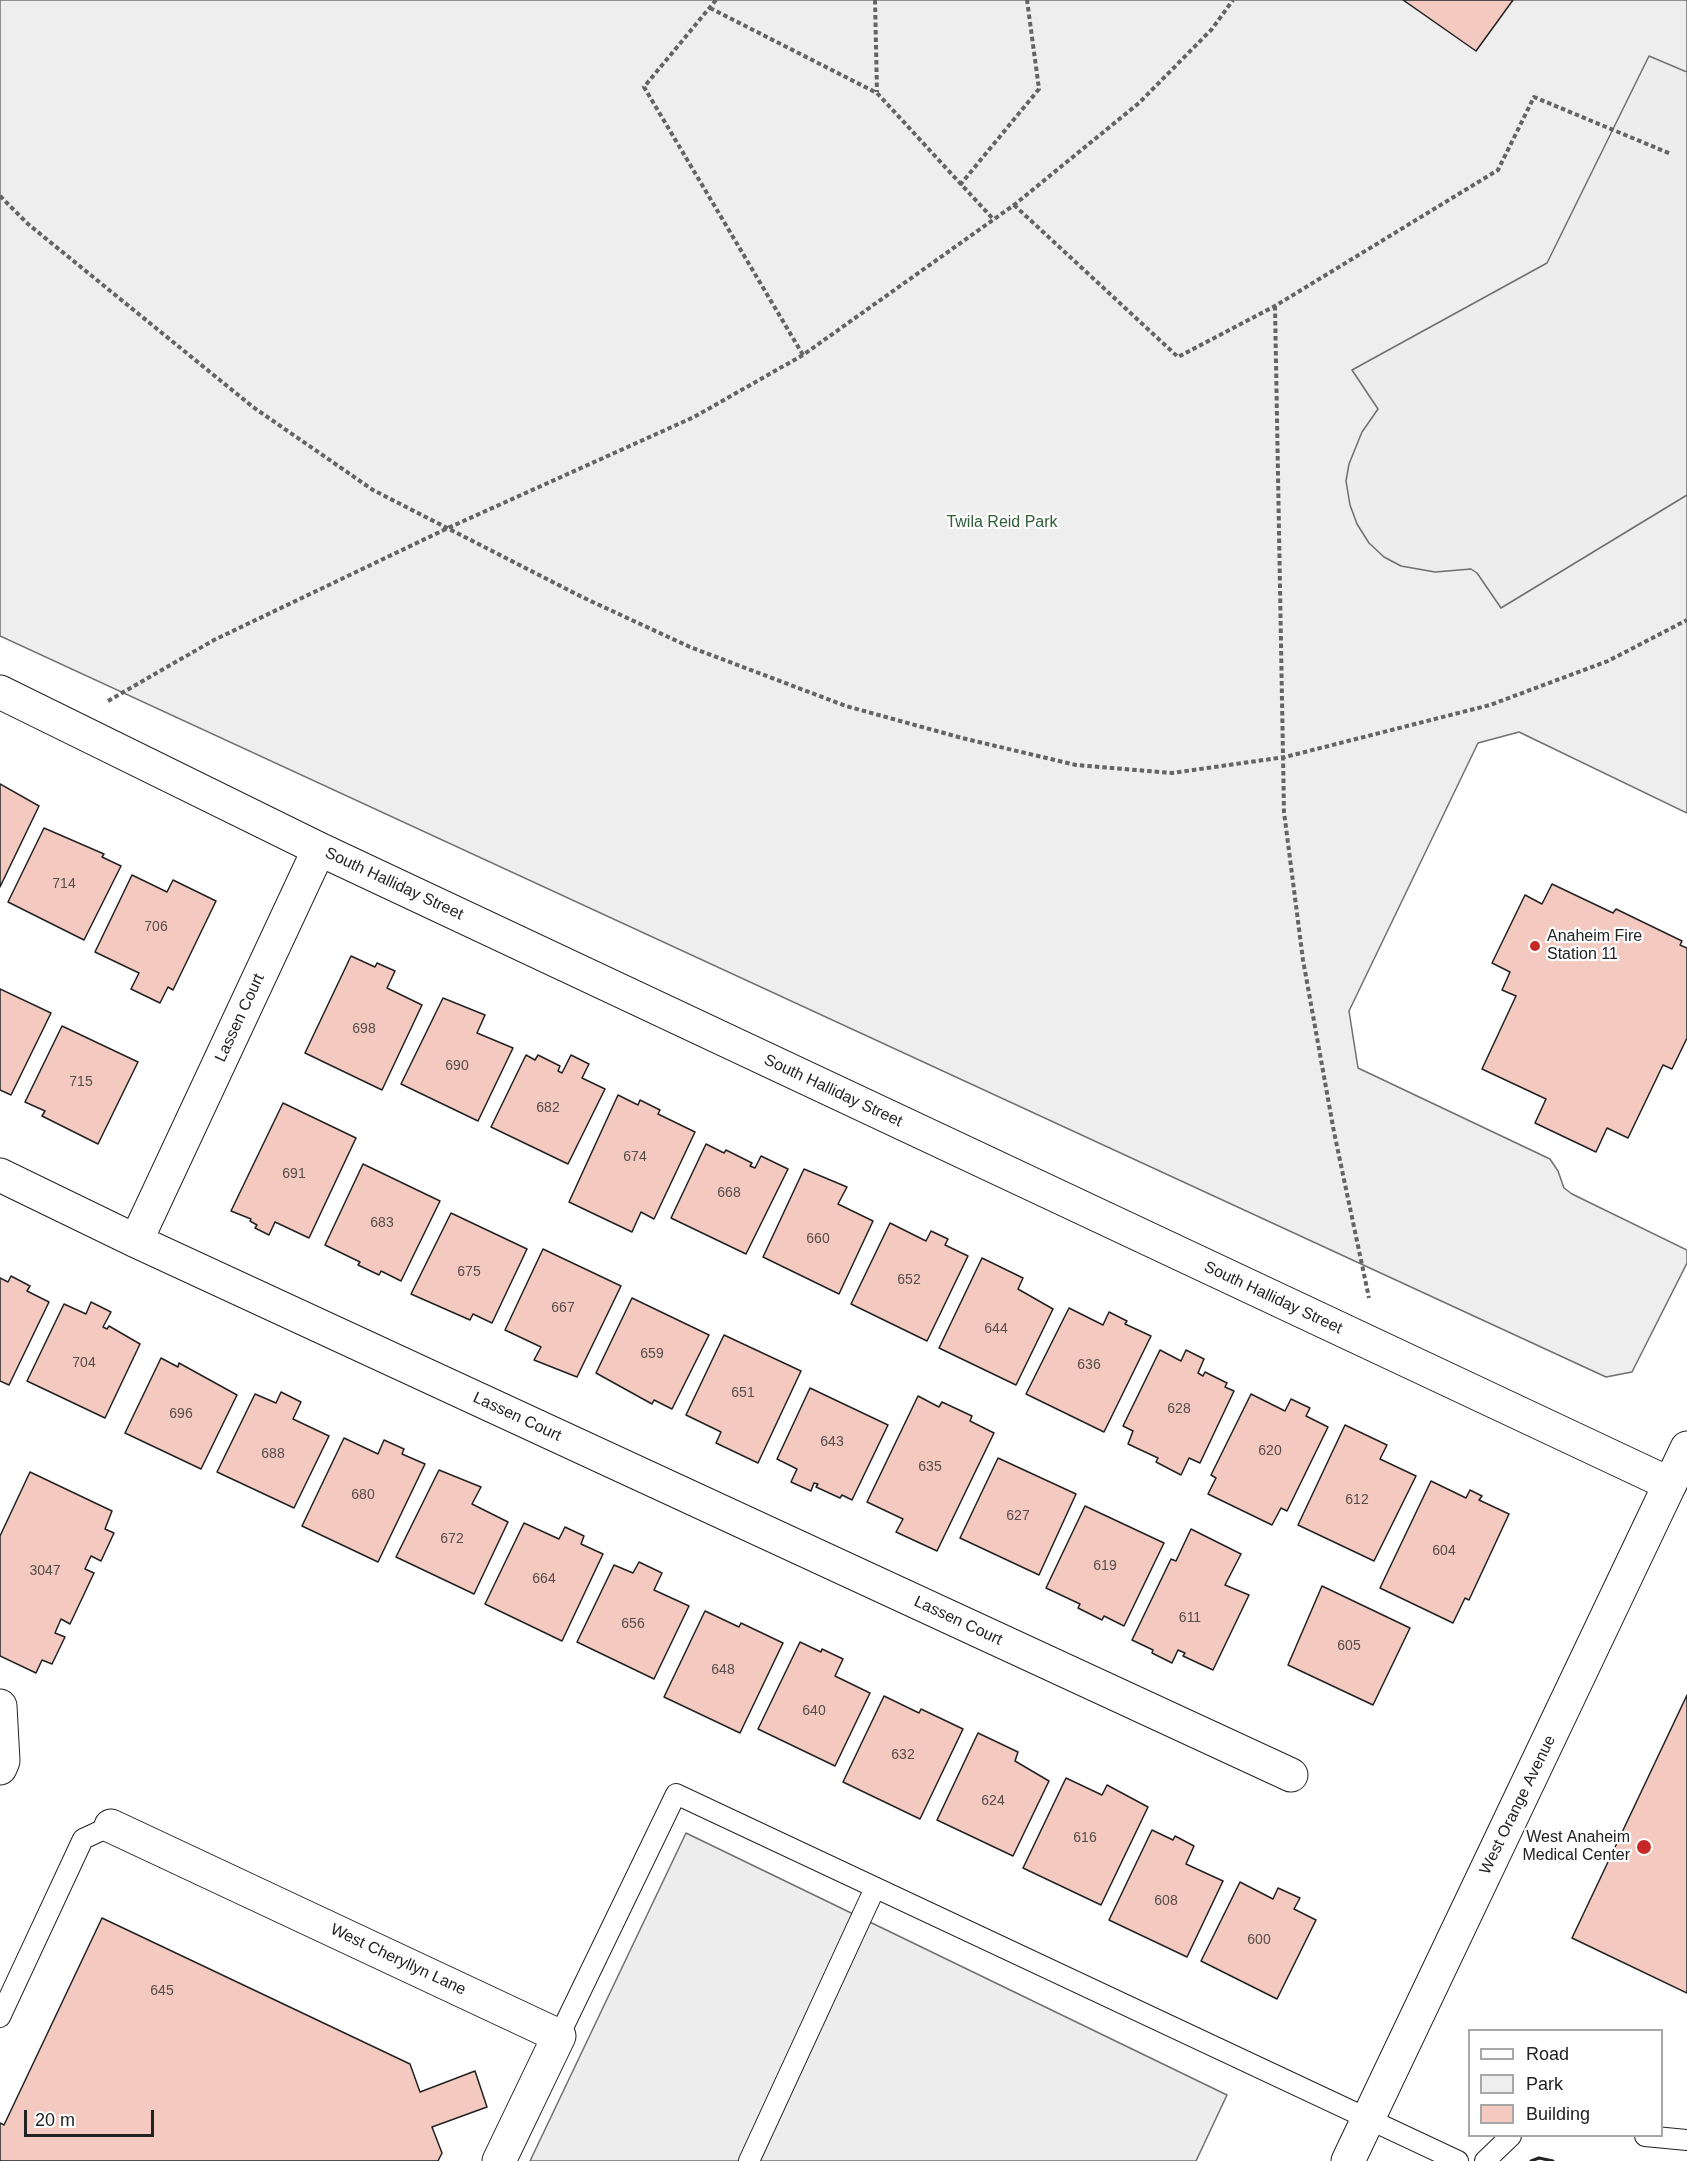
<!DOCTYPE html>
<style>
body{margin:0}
#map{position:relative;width:1687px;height:2161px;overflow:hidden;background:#fff;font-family:Helvetica,sans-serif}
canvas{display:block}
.legend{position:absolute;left:1468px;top:2029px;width:195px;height:108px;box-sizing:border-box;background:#fff;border:2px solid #a7a7a7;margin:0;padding:8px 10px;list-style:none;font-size:18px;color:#222}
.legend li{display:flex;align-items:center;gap:12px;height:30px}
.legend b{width:30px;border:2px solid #a7a7a7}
.scale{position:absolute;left:24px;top:2110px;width:130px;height:27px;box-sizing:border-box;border:3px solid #222;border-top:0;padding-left:8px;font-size:18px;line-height:21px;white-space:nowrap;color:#222;-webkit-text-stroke:4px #fff;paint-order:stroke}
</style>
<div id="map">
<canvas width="1687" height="2161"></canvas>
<ul class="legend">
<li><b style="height:8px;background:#fff"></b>Road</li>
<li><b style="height:16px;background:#eee"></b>Park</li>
<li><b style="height:16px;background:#f3c9c0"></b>Building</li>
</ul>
<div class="scale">20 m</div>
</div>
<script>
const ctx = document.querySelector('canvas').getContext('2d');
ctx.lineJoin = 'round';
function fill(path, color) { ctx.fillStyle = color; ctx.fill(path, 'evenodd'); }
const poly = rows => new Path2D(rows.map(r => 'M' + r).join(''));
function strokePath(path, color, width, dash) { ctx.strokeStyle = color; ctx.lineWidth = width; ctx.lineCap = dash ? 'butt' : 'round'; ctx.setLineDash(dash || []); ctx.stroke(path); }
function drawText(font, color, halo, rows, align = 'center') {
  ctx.font = font + ' Helvetica,sans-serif'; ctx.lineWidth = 4.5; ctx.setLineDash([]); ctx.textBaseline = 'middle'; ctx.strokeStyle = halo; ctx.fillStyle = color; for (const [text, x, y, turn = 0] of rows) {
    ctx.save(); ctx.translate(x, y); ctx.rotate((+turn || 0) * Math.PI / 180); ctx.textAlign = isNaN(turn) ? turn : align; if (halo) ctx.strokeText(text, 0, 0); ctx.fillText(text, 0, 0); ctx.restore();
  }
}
const green = poly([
 [0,0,1687,0,1687,813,1519,732,1478,743,1349,1011,1358,1068,1550,1159,1558,1171,1564,1188,1572,1194,1687,1250,1687,1263,1632,1372,1606,1377,0,636,0,0]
]);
fill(green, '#eee');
strokePath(green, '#6f6f6f', 1.5);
const parking = poly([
 [1649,56,1687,72,1687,495,1501,608,1477,573,1471,569,1435,572,1401,566,1384,557,1369,543,1357,524,1350,505,1346,481,1349,464,1362,432,1378,409,1352,370,1547,263,1649,56],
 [686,1833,1227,2095,1196,2161,530,2161,686,1833]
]);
fill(parking, '#ededed');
strokePath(parking, '#6f6f6f', 1.5);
const building = poly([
 [1403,0,1513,0,1476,51,1403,0],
 [0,784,39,806,0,887,0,784],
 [44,828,104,854,102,857,121,866,84,940,8,902,44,828],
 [132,875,167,892,173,880,216,901,173,990,168,987,160,1003,131,989,139,973,95,952,132,875],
 [1552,884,1613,913,1616,909,1682,941,1680,945,1687,948,1687,1038,1672,1069,1663,1065,1628,1138,1607,1128,1596,1152,1535,1123,1546,1099,1482,1069,1516,996,1502,990,1510,972,1492,963,1525,895,1542,904,1552,884],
 [351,956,375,967,377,963,395,971,387,988,422,1005,382,1090,305,1053,351,956],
 [0,989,51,1013,11,1095,0,1090,0,989],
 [443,998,485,1015,477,1033,513,1048,478,1121,401,1084,443,998],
 [62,1026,138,1062,98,1144,42,1116,45,1111,25,1102,62,1026],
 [526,1055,535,1060,538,1055,560,1066,558,1071,562,1073,571,1055,589,1064,582,1078,605,1089,568,1164,491,1127,526,1055],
 [618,1095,638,1105,640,1100,660,1110,658,1114,695,1132,654,1219,641,1212,632,1232,569,1202,618,1095],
 [283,1103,356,1138,309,1238,275,1222,269,1235,255,1228,257,1225,250,1221,251,1219,231,1211,283,1103],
 [706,1144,724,1153,726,1150,752,1163,750,1166,755,1168,761,1156,788,1169,746,1254,671,1218,706,1144],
 [363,1164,440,1201,401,1281,381,1271,379,1275,358,1265,360,1262,325,1245,363,1164],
 [804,1169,847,1187,838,1204,873,1221,839,1294,763,1257,804,1169],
 [451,1213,527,1249,492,1323,473,1314,470,1320,411,1294,451,1213],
 [890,1223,926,1241,931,1231,948,1239,945,1245,968,1256,927,1341,851,1304,890,1223],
 [543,1249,621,1286,577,1377,534,1360,541,1347,505,1330,543,1249],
 [982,1258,1023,1278,1018,1289,1053,1309,1016,1385,939,1348,982,1258],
 [11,1276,30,1286,27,1291,49,1302,9,1385,0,1381,0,1278,8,1282,11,1276],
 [632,1298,709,1335,672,1409,654,1400,652,1404,596,1373,632,1298],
 [91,1302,111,1312,103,1327,107,1329,109,1326,140,1344,105,1418,27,1381,64,1304,86,1314,91,1302],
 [1069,1308,1103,1325,1109,1312,1127,1321,1125,1324,1151,1336,1104,1432,1026,1394,1069,1308],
 [724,1335,801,1371,758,1463,716,1443,721,1432,686,1415,724,1335],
 [1160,1350,1181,1361,1186,1350,1204,1359,1198,1373,1203,1376,1205,1372,1227,1383,1225,1387,1234,1391,1200,1463,1189,1458,1181,1475,1156,1462,1158,1458,1128,1444,1133,1431,1123,1426,1160,1350],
 [161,1358,178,1367,179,1363,237,1395,201,1469,125,1433,161,1358],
 [810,1388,888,1425,852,1500,842,1495,840,1498,816,1487,818,1484,814,1483,811,1491,791,1482,797,1469,777,1459,810,1388],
 [281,1392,301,1402,293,1419,329,1436,294,1508,217,1472,255,1394,276,1403,281,1392],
 [1251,1394,1285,1411,1291,1399,1310,1408,1306,1416,1328,1427,1287,1511,1281,1508,1272,1525,1208,1494,1216,1478,1211,1475,1251,1394],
 [918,1396,939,1407,942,1402,972,1416,970,1421,994,1433,937,1551,896,1532,903,1519,867,1502,918,1396],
 [1345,1425,1387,1445,1380,1459,1416,1476,1374,1561,1298,1525,1345,1425],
 [344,1438,378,1454,384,1440,404,1449,402,1454,425,1464,378,1562,302,1526,344,1438],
 [998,1458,1076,1494,1039,1575,960,1538,998,1458],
 [439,1470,481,1487,472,1504,508,1522,474,1594,396,1557,439,1470],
 [30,1472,112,1511,105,1529,114,1533,101,1561,91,1556,85,1569,94,1573,70,1624,61,1619,55,1633,65,1637,52,1664,42,1660,36,1673,0,1656,0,1536,30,1472],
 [1431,1481,1466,1498,1470,1490,1482,1496,1479,1500,1509,1514,1469,1600,1465,1598,1453,1623,1380,1588,1431,1481],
 [1085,1506,1164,1543,1124,1626,1104,1616,1102,1620,1078,1608,1080,1604,1046,1588,1085,1506],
 [524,1523,559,1539,565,1527,584,1536,581,1544,603,1554,562,1641,485,1604,524,1523],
 [1191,1529,1241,1554,1225,1585,1249,1595,1213,1670,1183,1656,1185,1653,1178,1650,1172,1663,1152,1653,1153,1650,1132,1640,1171,1559,1176,1561,1191,1529],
 [639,1562,662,1573,654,1590,689,1606,654,1679,577,1642,614,1565,633,1573,639,1562],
 [1322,1586,1410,1628,1373,1705,1288,1665,1322,1586],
 [705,1611,739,1627,741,1623,783,1643,740,1733,664,1697,705,1611],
 [800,1642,821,1652,822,1649,843,1659,835,1676,870,1693,835,1766,758,1729,800,1642],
 [1687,1695,1687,1993,1572,1938,1687,1695],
 [884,1696,919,1713,921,1709,963,1729,920,1819,843,1782,884,1696],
 [978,1733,1018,1752,1015,1761,1049,1781,1013,1856,937,1820,978,1733],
 [1066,1778,1102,1795,1107,1785,1148,1807,1101,1905,1023,1868,1066,1778],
 [1152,1830,1173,1840,1175,1836,1194,1846,1186,1864,1223,1881,1187,1957,1109,1920,1152,1830],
 [1240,1882,1273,1899,1278,1888,1300,1898,1294,1909,1316,1920,1277,1999,1201,1961,1240,1882],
 [102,1918,410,2064,420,2092,475,2071,487,2107,432,2127,442,2153,438,2161,0,2161,0,2123,4,2125,102,1918]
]);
fill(building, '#f3c9c0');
strokePath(building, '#222', 1.5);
const service = poly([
 [0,2017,83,1839,111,1826],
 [559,2036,676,1794,1458,2161],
 [1645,2136,1687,2140],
 [749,2161,875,1888],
 [1485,2161,1511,2136]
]);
const minor = poly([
 [0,692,319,849,1670,1484],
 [0,1175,136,1241,1291,1775],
 [136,1241,319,849],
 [0,1706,3,1761,0,1768],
 [111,1826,559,2036,499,2161]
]);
const tertiary = poly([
 [1348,2161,1687,1448]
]);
strokePath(service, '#222', 22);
strokePath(minor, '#222', 35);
strokePath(tertiary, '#222', 35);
strokePath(poly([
 [716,0,644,87,803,355],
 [875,0,877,92],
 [710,8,877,93,994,220],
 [960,185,1039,89,1027,0],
 [0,196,28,224,253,407,373,490,582,597,690,647,846,706,962,738,1076,765,1172,773,1285,757,1490,705,1608,661,1687,620],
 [1014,205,1178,357,1275,306,1498,170,1534,97,1671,154],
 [1275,306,1284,812,1303,960,1334,1132,1369,1298],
 [108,701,214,640,448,528,694,417,803,355,1014,205,1139,103,1212,29,1233,0]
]), '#646464', 4, [4.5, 3]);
strokePath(service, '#fff', 20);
strokePath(minor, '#fff', 33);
strokePath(tertiary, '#fff', 33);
strokePath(poly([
 [1531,2161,1539,2158,1553,2161]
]), '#222', 3);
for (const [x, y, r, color] of [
 [1535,946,6,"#c62828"],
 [1644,1847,8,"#c62828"]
]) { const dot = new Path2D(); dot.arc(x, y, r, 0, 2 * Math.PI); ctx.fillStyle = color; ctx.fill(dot); strokePath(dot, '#fff', 2); }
drawText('14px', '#564c4a', null, [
 ["714",64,884],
 ["706",156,927],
 ["698",364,1029],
 ["690",457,1066],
 ["715",81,1082],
 ["682",548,1108],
 ["674",635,1157],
 ["691",294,1174],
 ["668",729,1193],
 ["683",382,1223],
 ["660",818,1239],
 ["675",469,1272],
 ["652",909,1280],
 ["667",563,1308],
 ["644",996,1329],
 ["659",652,1354],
 ["704",84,1363],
 ["636",1089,1365],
 ["651",743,1393],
 ["628",1179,1409],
 ["696",181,1414],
 ["643",832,1442],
 ["620",1270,1451],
 ["688",273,1454],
 ["635",930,1467],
 ["680",363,1495],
 ["612",1357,1500],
 ["627",1018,1516],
 ["672",452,1539],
 ["604",1444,1551],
 ["619",1105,1566],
 ["3047",45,1571],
 ["664",544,1579],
 ["611",1190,1618],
 ["656",633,1624],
 ["605",1349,1646],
 ["648",723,1670],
 ["640",814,1711],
 ["632",903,1755],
 ["624",993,1801],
 ["616",1085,1838],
 ["608",1166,1901],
 ["600",1259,1940],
 ["645",162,1991]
]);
drawText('16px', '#2f5e38', '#fff', [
 ["Twila Reid Park",1002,523]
]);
drawText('16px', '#222', '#fff', [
 ["South Halliday Street",394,884,25],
 ["Lassen Court",240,1018,-65],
 ["South Halliday Street",833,1091,25],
 ["South Halliday Street",1273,1298,25],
 ["Lassen Court",517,1417,25],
 ["Lassen Court",958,1621,25],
 ["West Orange Avenue",1518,1805,-64],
 ["West Cheryllyn Lane",398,1960,25]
]);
drawText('16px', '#222', '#fff', [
 ["Anaheim Fire",1547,937],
 ["Station 11",1547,955],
 ["West Anaheim",1630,1838,"right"],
 ["Medical Center",1630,1856,"right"]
], 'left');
</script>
